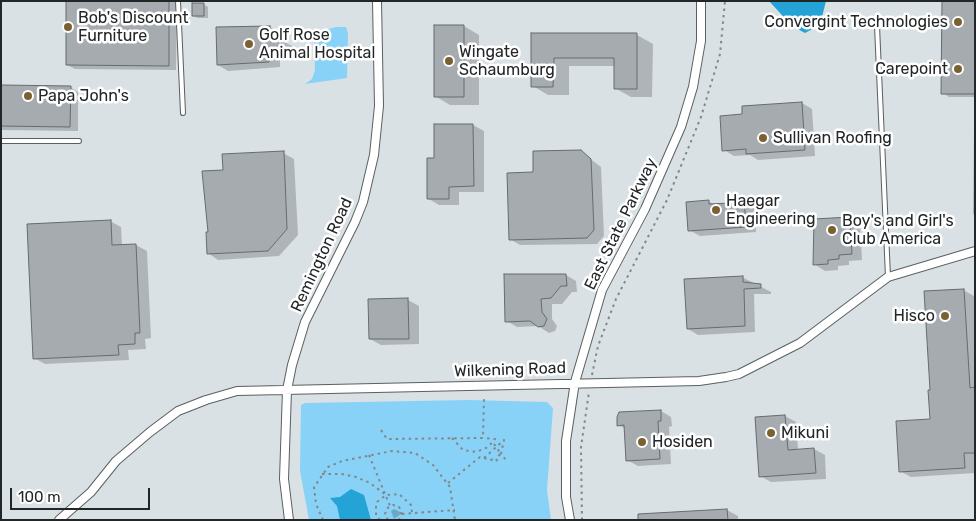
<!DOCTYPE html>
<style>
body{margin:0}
#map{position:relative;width:976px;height:521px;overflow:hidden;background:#dae1e5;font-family:Rubik,sans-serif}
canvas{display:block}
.frame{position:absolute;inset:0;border:2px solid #232627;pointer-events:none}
.scale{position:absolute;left:10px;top:488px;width:140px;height:22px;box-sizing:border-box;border:2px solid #232627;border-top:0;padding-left:6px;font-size:15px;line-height:18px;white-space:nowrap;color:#232627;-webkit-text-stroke:4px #fff;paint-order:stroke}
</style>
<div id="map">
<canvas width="976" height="521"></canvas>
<div class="frame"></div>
<div class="scale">100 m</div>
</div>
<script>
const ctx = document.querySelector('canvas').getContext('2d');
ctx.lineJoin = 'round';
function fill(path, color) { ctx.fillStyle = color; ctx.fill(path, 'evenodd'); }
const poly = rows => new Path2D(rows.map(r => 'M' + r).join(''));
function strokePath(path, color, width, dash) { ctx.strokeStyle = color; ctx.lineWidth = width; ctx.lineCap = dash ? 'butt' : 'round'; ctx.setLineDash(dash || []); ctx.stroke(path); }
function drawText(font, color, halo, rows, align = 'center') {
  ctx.font = font + ' Rubik,sans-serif'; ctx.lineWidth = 5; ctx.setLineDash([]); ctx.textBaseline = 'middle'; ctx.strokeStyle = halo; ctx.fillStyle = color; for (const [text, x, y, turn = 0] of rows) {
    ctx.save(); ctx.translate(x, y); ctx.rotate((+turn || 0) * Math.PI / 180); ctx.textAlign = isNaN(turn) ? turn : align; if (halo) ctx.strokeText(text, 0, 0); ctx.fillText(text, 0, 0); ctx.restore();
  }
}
fill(poly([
 [336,27,346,27,348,33,347,78,305,84,312,79,315,70,314,33],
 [468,400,547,402,553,408,547,490,551,520,309,520,300,471,301,405,305,403]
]), '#89d2f7');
fill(poly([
 [769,1,826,1,820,25,805,33,792,26],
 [351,489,364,495,371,520,340,520,337,506,330,498,340,497]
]), '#23a3d6');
fill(poly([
 [67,1,177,1,176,70,75,69,67,65],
 [975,1,975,97,949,97,943,93],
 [203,4,208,7,208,18,198,18,193,16],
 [464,26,479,35,479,105,450,105,435,96],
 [270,27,281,33,281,40,292,46,292,54,280,55,280,67,228,71,218,65,217,28],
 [533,34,637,35,653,44,652,97,631,97,615,88,615,66,569,66,569,95,548,95,533,86],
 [1,80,2,86,70,87,78,92,78,131,1,130],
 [802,103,812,109,815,156,758,160,750,155,734,156,724,150,744,115],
 [473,125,484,131,484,192,459,192,459,205,439,205,429,199,435,160],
 [974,131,975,131,975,215,973,214],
 [580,151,601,167,604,236,597,244,520,245,510,239],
 [283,153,294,159,298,235,279,256,218,260,208,253,224,172],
 [744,198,754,204,756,232,700,236,689,230,708,201,715,205,732,204],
 [849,218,860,224,862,260,849,261,849,265,838,266,838,270,825,271,814,264],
 [110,221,121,227,122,245,136,245,147,251,151,338,145,339,146,349,128,350,129,360,45,364,34,358],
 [566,275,576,281,577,292,572,292,562,304,552,304,552,319,557,326,555,331,549,333,538,326,517,327,507,321],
 [742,277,771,292,771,294,754,294,755,332,698,335,688,329],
 [963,290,974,296,975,307,975,473,911,477,900,471,931,420,931,391],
 [408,300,419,306,419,344,381,345,370,339],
 [661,411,671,417,672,426,669,427,671,464,638,466,627,460,626,429,618,425],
 [785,416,796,422,798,450,814,449,825,455,826,479,771,482,760,476],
 [394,509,402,513,394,519,391,511],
 [727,510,738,516,738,520,639,520]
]), '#0003');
const building = poly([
 [66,1,169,1,169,66,66,65,66,1],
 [942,1,975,1,975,94,941,94,942,1],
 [192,3,204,3,204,16,192,16,192,3],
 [434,25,464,25,464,97,434,97,434,25],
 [270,26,270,38,281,39,282,48,270,49,269,62,217,65,216,27,270,26],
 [531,33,637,33,637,89,614,89,614,58,554,58,553,87,531,87,531,33],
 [1,85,71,86,70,127,1,126,1,85],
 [802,102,805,150,746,154,746,149,722,151,720,116,742,114,742,106,802,102],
 [434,124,473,124,474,186,449,187,449,199,427,199,427,158,434,158,434,124],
 [581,150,591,159,594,230,587,238,509,240,507,173,533,172,533,151,581,150],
 [284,151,287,229,268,251,207,254,206,232,208,232,202,171,223,170,222,154,284,151],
 [744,197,746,227,688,231,686,202,709,200,709,204,730,203,730,198,744,197],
 [850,217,852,254,839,255,839,259,828,260,828,264,813,265,814,219,850,217],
 [111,220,112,245,136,244,140,333,135,333,135,344,118,345,119,355,33,359,27,224,111,220],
 [504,274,566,274,567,286,561,286,551,298,541,299,542,312,547,319,544,326,538,327,530,321,505,322,504,274],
 [743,276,743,282,761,284,761,288,744,289,745,326,687,329,684,279,743,276],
 [964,289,970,388,975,387,975,453,964,453,965,468,899,472,896,421,930,419,928,390,930,390,924,291,964,289],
 [408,298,409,339,369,339,368,299,408,298],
 [661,410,661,421,658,421,660,459,626,461,624,425,617,426,617,417,619,412,661,410],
 [785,415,788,450,814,448,816,473,759,477,755,417,785,415],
 [727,509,728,520,638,520,638,514,727,509]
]);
fill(building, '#a5abaf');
strokePath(building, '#656b6e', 1);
const lane = poly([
 [178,1,183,113],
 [877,26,888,277],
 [1,141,79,141]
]);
const street = poly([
 [59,520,91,492,116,461,150,432,178,411,206,400,237,391,699,381,726,377,739,374,800,343,888,277,975,251],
 [289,520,284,479,287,390,292,365,305,322,355,222,363,202,374,155,379,106,377,1],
 [570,520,566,497,566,441,575,382,602,290,645,209,681,127,693,87,701,41,701,1]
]);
strokePath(lane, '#595f62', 6);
strokePath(street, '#595f62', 10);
strokePath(poly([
 [592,375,598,346,616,299,667,200,701,117,720,54,725,1],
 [381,430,387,439,483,438,484,399],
 [452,438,463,450,476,452,488,447,495,439,483,438],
 [494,444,501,454,495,458],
 [369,455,390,506],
 [484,458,504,440,501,454,506,460],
 [322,474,342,474,356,477,370,483,386,495],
 [448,483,480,457,491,460,495,458,500,464],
 [402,514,455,510],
 [323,520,316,504,314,487,328,467,342,461,392,451,415,453,433,465,450,487,455,520],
 [380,520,376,515,376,507,377,502,386,495,399,494,411,505,412,513],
 [388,520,385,515,386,509,393,505,398,506,402,511,399,520],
 [582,520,581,447,589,392]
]), '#828789', 2, [2.5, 4]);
strokePath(lane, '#fff', 4);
strokePath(street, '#fff', 8);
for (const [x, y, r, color] of [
 [958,22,5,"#7b6132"],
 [68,27,5,"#7b6132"],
 [249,44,5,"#7b6132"],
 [449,61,5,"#7b6132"],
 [958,69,5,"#7b6132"],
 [28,96,5,"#7b6132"],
 [763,138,5,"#7b6132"],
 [716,210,5,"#7b6132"],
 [832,230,5,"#7b6132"],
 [945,316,5,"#7b6132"],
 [771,433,5,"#7b6132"],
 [642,442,5,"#7b6132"]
]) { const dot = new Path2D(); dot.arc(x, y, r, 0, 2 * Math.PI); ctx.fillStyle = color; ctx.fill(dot); strokePath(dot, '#fff', 2); }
drawText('16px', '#232627', '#fff', [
 ["Bob's Discount",78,18],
 ["Furniture",78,36],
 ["Convergint Technologies",948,22,"right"],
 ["Golf Rose",259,35],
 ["Animal Hospital",259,53],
 ["Wingate",459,52],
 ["Schaumburg",459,70],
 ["Carepoint",948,69,"right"],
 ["Papa John's",38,96],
 ["Sullivan Roofing",773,138],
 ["Haegar",726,201],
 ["Engineering",726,219],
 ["Boy's and Girl's",842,221],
 ["Club America",842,239],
 ["Hisco",935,316,"right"],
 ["Mikuni",781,433],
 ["Hosiden",652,442]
], 'left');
drawText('16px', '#232627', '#fff', [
 ["East State Parkway",621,224,-64],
 ["Remington Road",322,255,-65],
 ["Wilkening Road",510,370,-2]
]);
</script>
